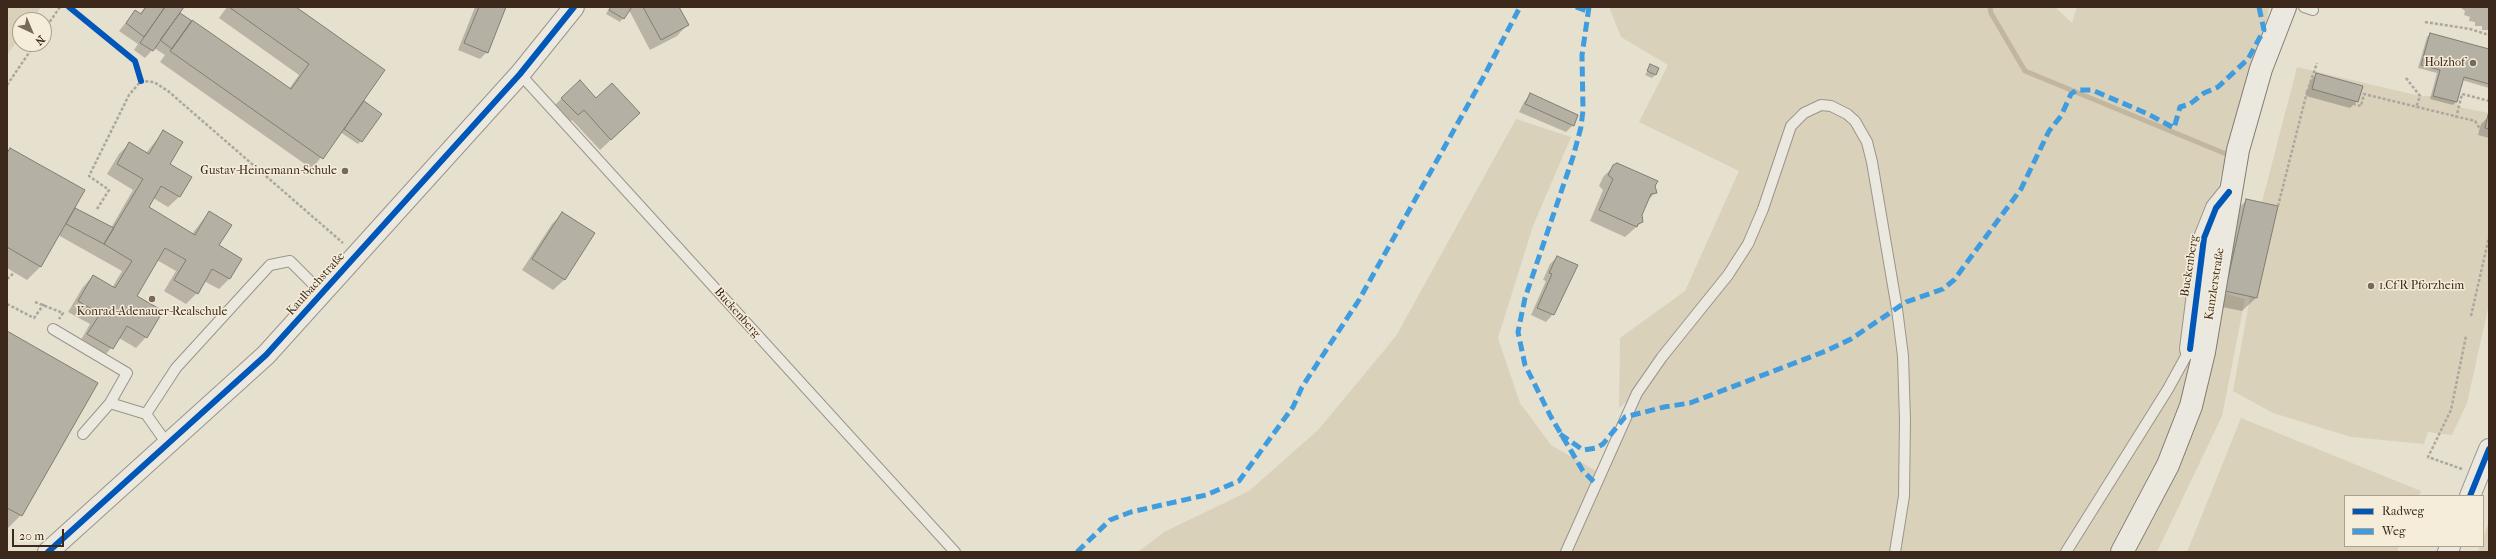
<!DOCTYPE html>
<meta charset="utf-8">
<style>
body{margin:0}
#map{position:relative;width:2496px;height:559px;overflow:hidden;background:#e6e0cf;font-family:"IM FELL French Canon",serif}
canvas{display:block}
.frame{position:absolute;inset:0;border:8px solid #3c291b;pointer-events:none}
.legend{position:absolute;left:2344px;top:495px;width:140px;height:52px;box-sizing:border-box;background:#f5edd9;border:1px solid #ab9f8d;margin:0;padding:5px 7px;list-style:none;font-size:12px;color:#3c291b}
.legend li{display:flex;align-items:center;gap:8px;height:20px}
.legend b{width:20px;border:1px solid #ab9f8d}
.north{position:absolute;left:12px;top:12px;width:40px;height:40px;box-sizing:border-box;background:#f5edd9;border:1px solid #ab9f8d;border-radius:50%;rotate:136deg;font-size:11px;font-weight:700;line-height:16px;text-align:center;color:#3c291b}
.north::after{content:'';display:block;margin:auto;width:14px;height:18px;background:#78695a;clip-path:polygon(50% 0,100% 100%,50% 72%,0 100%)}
.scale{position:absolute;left:12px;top:529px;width:52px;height:18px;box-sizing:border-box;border:2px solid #3c291b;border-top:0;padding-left:5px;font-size:12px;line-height:14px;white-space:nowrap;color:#3c291b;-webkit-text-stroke:3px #f5edd9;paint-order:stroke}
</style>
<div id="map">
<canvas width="2496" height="559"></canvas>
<div class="frame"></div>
<ul class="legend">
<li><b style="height:5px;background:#0057b8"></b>Radweg</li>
<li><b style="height:5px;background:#3f9cdf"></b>Weg</li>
</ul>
<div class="north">N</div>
<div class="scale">20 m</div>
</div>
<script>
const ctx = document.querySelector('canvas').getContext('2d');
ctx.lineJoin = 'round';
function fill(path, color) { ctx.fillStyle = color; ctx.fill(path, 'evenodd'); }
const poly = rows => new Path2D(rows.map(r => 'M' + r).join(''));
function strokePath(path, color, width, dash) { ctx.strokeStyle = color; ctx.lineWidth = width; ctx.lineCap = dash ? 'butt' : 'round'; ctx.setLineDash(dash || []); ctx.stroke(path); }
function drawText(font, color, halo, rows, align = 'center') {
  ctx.font = font + ' "IM FELL French Canon",serif'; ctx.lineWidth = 3; ctx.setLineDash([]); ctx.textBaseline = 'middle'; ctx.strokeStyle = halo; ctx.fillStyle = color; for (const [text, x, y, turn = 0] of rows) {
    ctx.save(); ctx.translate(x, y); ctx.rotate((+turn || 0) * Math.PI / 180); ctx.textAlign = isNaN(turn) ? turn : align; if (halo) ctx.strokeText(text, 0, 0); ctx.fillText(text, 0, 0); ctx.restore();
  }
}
fill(poly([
 [7,7,41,7,32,20,20,20,20,37,7,55],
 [1609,7,2055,7,2072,23,2077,7,2269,7,2261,52,2220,178,2206,288,2245,299,2222,416,2157,552,1138,552,1164,532,1249,491,1318,430,1396,336,1516,119,1571,137,1533,226,1498,338,1520,403,1551,445,1598,472,1636,394,1619,408,1620,338,1685,291,1739,171,1639,122,1668,65,1621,37],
 [2297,67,2420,96,2433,96,2457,102,2459,107,2489,113,2489,304,2467,403,2452,435,2428,432,2424,444,2351,437,2273,413,2233,391,2250,297,2257,298,2278,206,2262,202],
 [2241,418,2421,491,2419,496,2345,496,2345,546,2399,546,2397,552,2187,552],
 [2489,522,2489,552,2478,552,2480,546,2483,546,2483,538]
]), '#dad1ba');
fill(poly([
 [145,7,183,7,179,13,289,89,299,75,219,18,227,7,294,7,360,105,364,102,361,141,358,144,340,132,312,169,160,62,165,55,154,48,145,58,134,50,138,44,119,31,135,11,139,15],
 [475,7,505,7,487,52,480,59,458,50],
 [610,7,678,7,687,25,677,36,650,50,629,10,620,22,606,14],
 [2460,7,2489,7,2489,34,2488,30,2482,30,2482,26,2475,26,2475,22,2469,21,2470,17,2464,15,2465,11],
 [2430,34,2489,50,2489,88,2462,80,2456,102,2453,105,2430,99,2437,73,2418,68,2427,37],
 [1651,66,1655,75,1652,78,1645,75],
 [2317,74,2357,101,2350,108,2306,96,2310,81],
 [1531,94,1573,125,1566,132,1519,112,1524,102],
 [562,98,596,99,628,124,600,150,572,120,567,125,551,109],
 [2488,117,2489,117,2489,138,2478,135,2481,124],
 [163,132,168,164,191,177,179,197,168,207,153,198,147,208,192,234,209,212,218,245,241,259,229,279,219,289,204,281,197,293,186,304,164,291,176,271,157,260,135,296,146,337,136,348,119,338,102,359,78,345,90,324,68,312,83,287,93,276,112,288,122,271,58,235,41,266,27,280,7,268,7,152,10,149,71,213,75,209,111,228,133,190,107,174,119,154,129,144,146,153],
 [1614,166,1654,186,1656,192,1647,201,1641,215,1642,222,1625,237,1590,221,1603,190,1599,186,1603,177],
 [2247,200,2277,206,2256,298,2242,311,2212,305,2233,213],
 [562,214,593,233,564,280,553,290,522,270,552,224],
 [1557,257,1576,266,1553,314,1546,322,1531,315,1546,281,1543,280,1550,264],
 [7,332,21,515,7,529]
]), '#0003');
strokePath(poly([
 [1990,7,1991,13,2025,71,2231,156]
]), '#c2b69f', 5);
const building = poly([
 [146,7,165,7,144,37,126,23,135,10,141,14,146,7],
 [165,7,184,7,153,51,140,43,165,7],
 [229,7,296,7,385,70,323,159,170,51,192,20,291,89,309,64,229,7],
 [479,7,506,7,488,53,464,43,479,7],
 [611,7,632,7,624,19,609,10,611,7],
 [643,7,679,7,689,25,661,40,643,7],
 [180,13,192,21,172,49,160,40,180,13],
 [2430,33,2489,49,2489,84,2464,77,2457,102,2433,96,2440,70,2421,65,2430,33],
 [1650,64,1659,68,1656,75,1647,71,1650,64],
 [2316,73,2363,86,2358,102,2312,89,2316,73],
 [580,80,596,98,612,83,640,113,611,140,584,110,578,115,561,98,580,80],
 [1530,93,1578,115,1574,126,1525,104,1530,93],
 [364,101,382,114,362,142,344,129,364,101],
 [2488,115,2489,116,2489,129,2485,128,2488,115],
 [163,130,183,142,170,164,192,177,180,197,161,186,149,207,195,235,209,211,232,225,219,245,242,259,230,279,212,269,198,294,174,280,186,260,165,248,137,296,163,311,147,338,127,326,113,349,87,334,100,314,78,301,93,275,115,288,132,261,104,244,143,179,117,164,129,142,149,154,163,130],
 [10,148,85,190,41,267,7,247,7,153,10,148],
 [1617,163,1658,181,1655,186,1657,193,1651,194,1642,215,1643,222,1638,224,1637,227,1599,210,1613,179,1608,175,1613,165,1617,163],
 [2246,199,2278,206,2257,298,2225,291,2246,199],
 [75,208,114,228,104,244,66,224,75,208],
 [562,212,595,233,565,280,532,259,562,212],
 [1557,256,1578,265,1554,315,1537,308,1552,274,1549,273,1557,256],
 [7,331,98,383,22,516,7,508,7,331]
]);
fill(building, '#b5b0a4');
strokePath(building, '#827c72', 1);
const service = poly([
 [2304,7,2313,10],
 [520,74,955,552],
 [53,329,127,373,110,403,146,414,168,445],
 [146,414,176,368,270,265,290,261,323,294],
 [83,434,110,403],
 [1566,552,1637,393,1662,357,1728,275,1748,244,1763,209,1791,126,1804,113,1821,105,1831,106,1847,114,1855,121,1867,142,1872,162,1897,309,1903,356,1905,420,1904,496,1895,552],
 [2066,552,2168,389,2190,349]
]);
const minor = poly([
 [2190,349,2204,238,2216,208,2229,192],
 [2470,496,2489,449],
 [48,552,266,355,520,74,574,7],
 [2448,552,2450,546]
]);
const secondary = poly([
 [2122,552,2168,465,2191,406,2204,352,2238,150,2261,69,2285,7]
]);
strokePath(service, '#9b958a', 12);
strokePath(minor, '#9b958a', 22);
strokePath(secondary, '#827c72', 24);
strokePath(poly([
 [2425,22,2470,29,2489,35],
 [44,30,60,7],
 [2406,78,2420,96,2416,108],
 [7,85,35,44],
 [2307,92,2317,63],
 [2456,118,2462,94,2489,101],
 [2278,206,2307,92,2361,106,2364,94,2475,121,2482,132,2489,134],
 [97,209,109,190,89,176,129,95,141,81,154,82,168,91,343,243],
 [7,279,15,272],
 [35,302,63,313,59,319],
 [7,304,34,318,44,304],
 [2471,316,2489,237],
 [2462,469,2428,457,2451,410,2466,336]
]), '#aba79f', 2.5, [3, 2]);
strokePath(service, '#ebe8df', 10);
strokePath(minor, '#ebe8df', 20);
strokePath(secondary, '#ebe8df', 22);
strokePath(poly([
 [1576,7,1587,11],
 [1589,7,1582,55,1583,110,1581,127,1573,157,1525,298,1518,332,1525,365,1551,417,1583,471,1596,484],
 [1560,434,1583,450,1596,448,1603,444,1625,417,1664,407,1690,403,1826,351,1851,339,1906,302,1943,289,1954,280,2021,189,2049,131,2061,116,2071,94,2077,90,2092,90,2148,114,2174,128,2180,107,2190,104,2204,93,2218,87,2248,59,2264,30,2259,7],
 [1077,552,1110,520,1131,512,1206,495,1239,481,1293,407,1302,387,1359,300,1483,78,1520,7]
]), '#3f9cdf', 5, [10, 5]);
strokePath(poly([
 [69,7,135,61,141,81],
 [2190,349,2204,238,2216,208,2229,192],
 [2470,496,2489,449],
 [48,552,266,355,520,74,574,7]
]), '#0057b8', 6);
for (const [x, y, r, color] of [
 [2473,63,4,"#78695a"],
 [345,171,4,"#78695a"],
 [2371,286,4,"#78695a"],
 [152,299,4,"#78695a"]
]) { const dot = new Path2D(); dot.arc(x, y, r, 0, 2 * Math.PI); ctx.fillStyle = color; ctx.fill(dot); strokePath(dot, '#f5edd9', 1.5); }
drawText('12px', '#3c291b', '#f5edd9', [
 ["Holzhof",2465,63],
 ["Gustav-Heinemann-Schule",337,171],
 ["1.CfR Pforzheim",2379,286,"left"],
 ["Konrad-Adenauer-Realschule",152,312,"center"]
], 'right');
drawText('12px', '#3c291b', '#f5edd9', [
 ["Buckenberg",2190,266,-81],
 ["Kaulbachstraße",316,284,-48],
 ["Kanzlerstraße",2215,284,-81],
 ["Buckenberg",737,313,48]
]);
</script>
